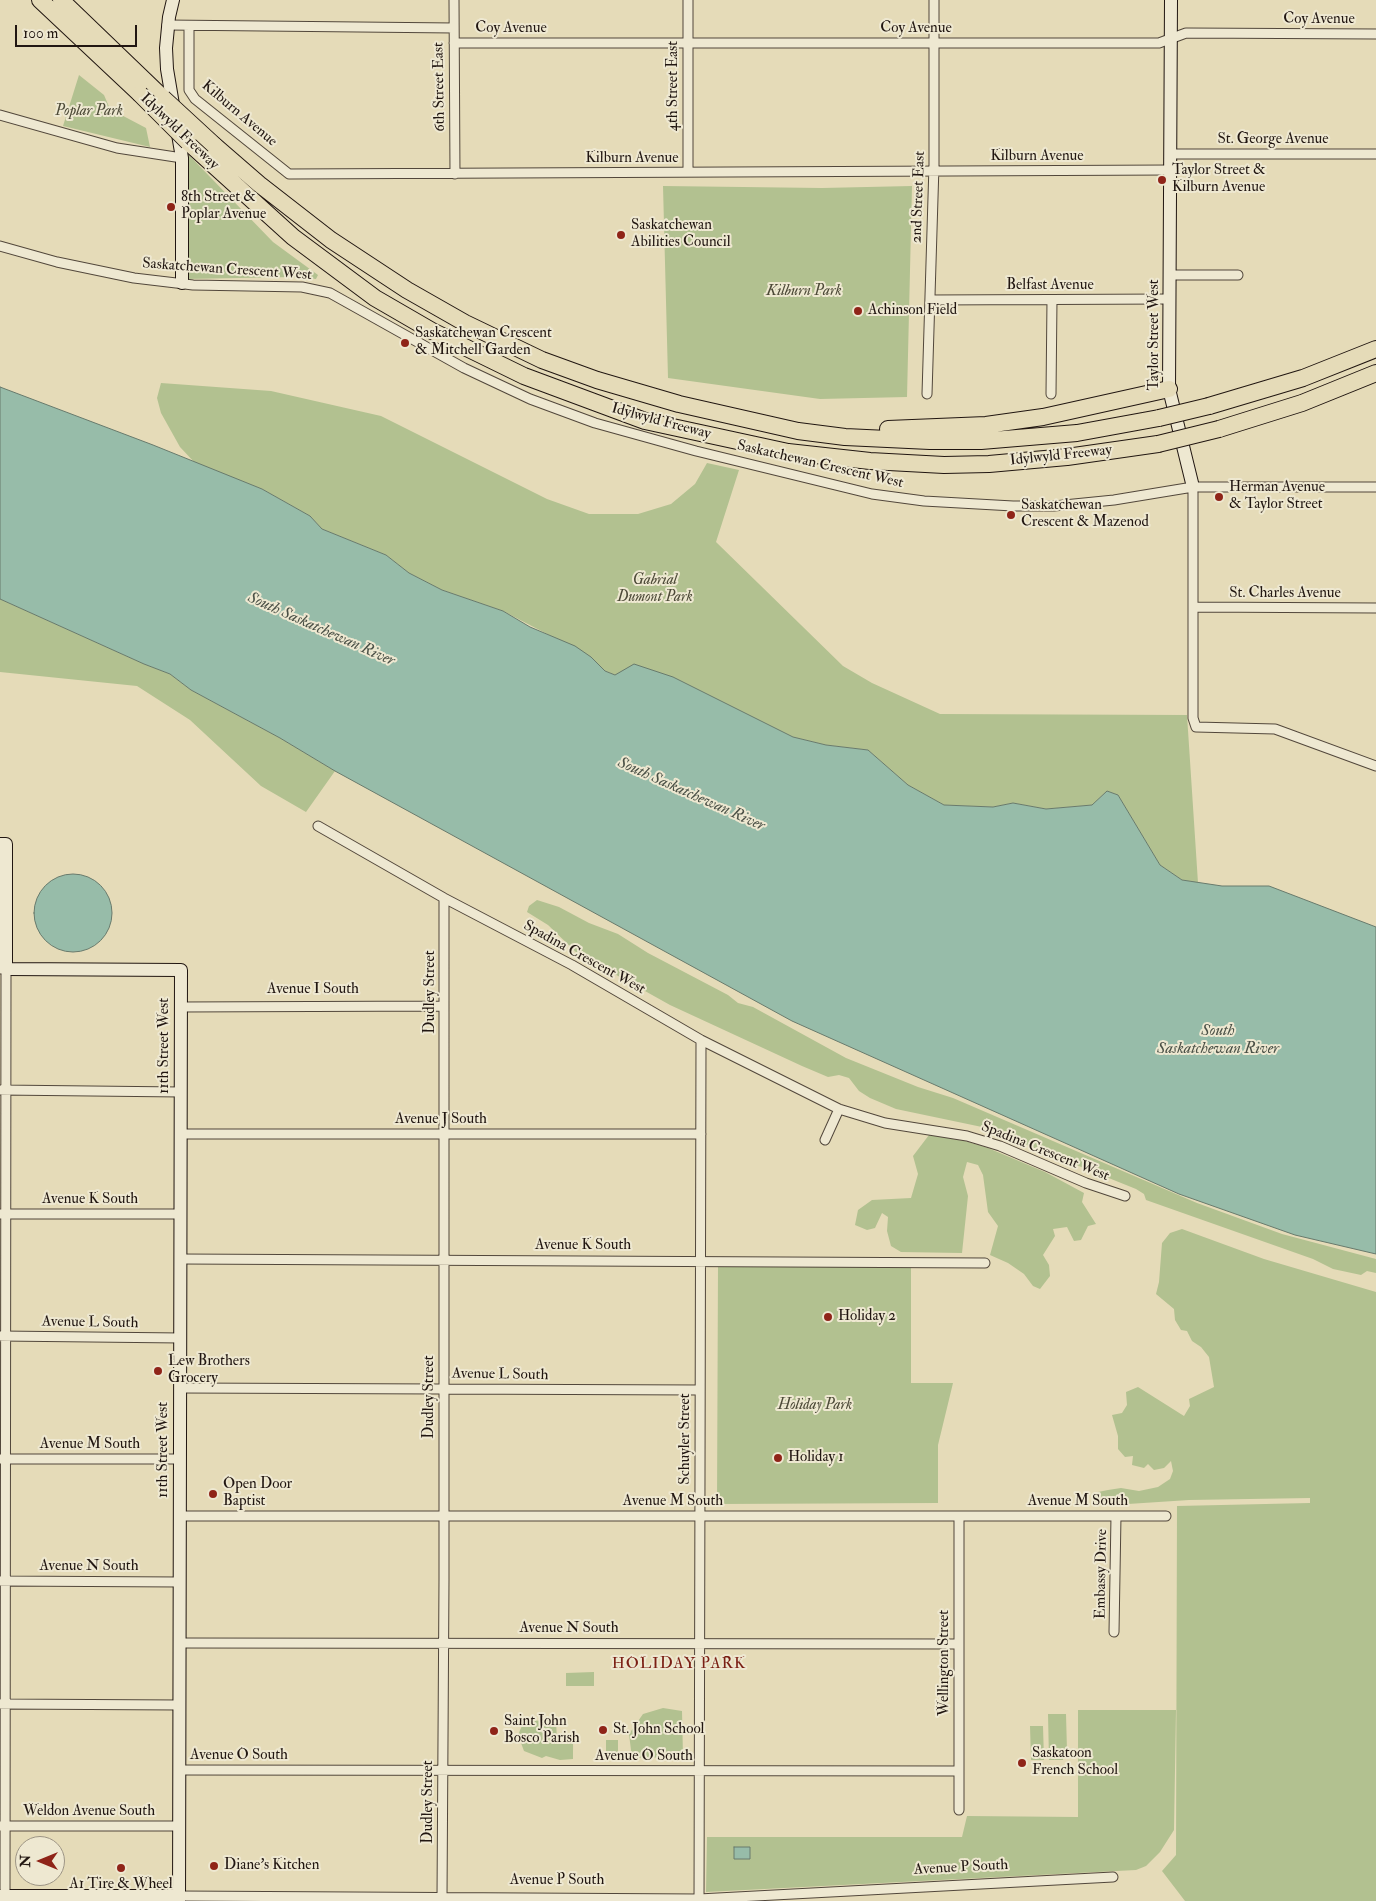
<!DOCTYPE html>
<style>
body{margin:0}
#map{position:relative;width:1376px;height:1901px;overflow:hidden;background:#e5dbb8;font-family:"IM FELL Double Pica",serif}
canvas{display:block}
.north{position:absolute;left:15px;top:1836px;width:50px;height:50px;box-sizing:border-box;background:#eee8d1;border:1px solid #9c9484;border-radius:50%;rotate:270deg;font-size:14px;font-weight:700;line-height:20px;text-align:center;color:#211611}
.north::after{content:'';display:block;margin:auto;width:18px;height:22px;background:#8f2418;clip-path:polygon(50% 0,100% 100%,50% 72%,0 100%)}
.scale{position:absolute;left:15px;top:25px;width:122px;height:22px;box-sizing:border-box;border:2px solid #211611;border-top:0;padding-left:6px;font-size:15px;line-height:18px;white-space:nowrap;color:#211611;-webkit-text-stroke:4px #eee8d1;paint-order:stroke}
</style>
<div id="map">
<canvas width="1376" height="1901"></canvas>
<div class="north">N</div>
<div class="scale">100 m</div>
</div>
<script>
const ctx = document.querySelector('canvas').getContext('2d');
ctx.lineJoin = 'round';
function fill(path, color) { ctx.fillStyle = color; ctx.fill(path, 'evenodd'); }
const poly = rows => new Path2D(rows.map(r => 'M' + r).join(''));
function strokePath(path, color, width, dash) { ctx.strokeStyle = color; ctx.lineWidth = width; ctx.lineCap = dash ? 'butt' : 'round'; ctx.setLineDash(dash || []); ctx.stroke(path); }
function drawText(font, color, halo, rows, align = 'center') {
  ctx.font = font + ' "IM FELL Double Pica",serif'; ctx.lineWidth = 4; ctx.setLineDash([]); ctx.textBaseline = 'middle'; ctx.strokeStyle = halo; ctx.fillStyle = color; for (const [text, x, y, turn = 0] of rows) {
    ctx.save(); ctx.translate(x, y); ctx.rotate((+turn || 0) * Math.PI / 180); ctx.textAlign = isNaN(turn) ? turn : align; if (halo) ctx.strokeText(text, 0, 0); ctx.fillText(text, 0, 0); ctx.restore();
  }
}
fill(poly([
 [79,75,104,95,110,109,146,128,150,147,63,126],
 [184,150,273,242,318,275,316,279,292,277,186,279],
 [663,186,822,188,912,186,907,397,820,399,668,378],
 [161,383,271,391,381,416,547,499,589,514,638,514,671,504,695,484,707,463,739,470,716,542,843,666,872,683,940,714,1187,715,1198,883,1182,880,1160,865,1118,795,1107,791,1092,805,1046,809,1013,803,993,807,944,805,908,785,868,750,826,745,793,737,673,677,615,675,605,671,591,657,503,611,442,590,409,573,386,555,322,529,310,516,262,489,195,463,180,447,161,413,157,398],
 [0,599,144,664,170,674,191,690,280,738,335,771,306,812,261,786,190,720,137,686,0,672],
 [537,900,559,907,589,923,618,934,648,953,728,995,738,1003,753,1007,846,1058,918,1087,953,1098,1197,1203,1282,1234,1376,1259,1376,1273,1367,1271,1361,1275,1333,1269,1313,1259,1146,1200,1144,1194,1136,1189,982,1127,896,1109,870,1098,859,1091,849,1078,839,1075,828,1077,802,1066,670,1005,577,953,548,925,527,912,529,906],
 [929,1135,965,1141,988,1148,1045,1172,1084,1193,1082,1202,1096,1224,1088,1226,1081,1240,1074,1241,1067,1227,1053,1229,1055,1236,1043,1255,1049,1265,1050,1276,1040,1289,1033,1286,1024,1274,1008,1263,990,1255,998,1226,988,1212,983,1175,978,1165,967,1162,963,1177,968,1196,962,1253,901,1252,891,1246,887,1231,888,1217,882,1213,875,1228,867,1230,855,1225,858,1210,872,1200,911,1198,918,1174,913,1156],
 [1182,1229,1264,1259,1376,1292,1376,1901,1185,1901,1162,1871,1176,1855,1177,1506,1310,1503,1310,1498,1189,1500,1128,1504,1101,1504,1093,1501,1098,1492,1108,1490,1121,1488,1139,1491,1158,1487,1170,1479,1173,1471,1171,1461,1164,1468,1154,1470,1148,1464,1144,1468,1132,1465,1133,1456,1125,1457,1118,1449,1118,1436,1112,1415,1122,1413,1127,1405,1126,1392,1138,1387,1184,1416,1190,1406,1189,1399,1214,1387,1209,1357,1201,1347,1192,1341,1187,1331,1181,1330,1175,1320,1174,1309,1156,1294,1159,1282,1162,1243,1170,1233],
 [718,1267,911,1267,911,1383,953,1383,938,1445,938,1503,717,1504],
 [594,1672,594,1686,566,1686,566,1673],
 [663,1708,682,1711,683,1757,632,1758,629,1734,643,1714],
 [1078,1710,1176,1710,1174,1830,1160,1852,1146,1866,1136,1870,706,1892,707,1837,962,1837,967,1816,1078,1817],
 [1048,1714,1066,1714,1067,1751,1063,1751,1063,1760,1049,1760],
 [556,1720,557,1741,573,1742,573,1759,560,1760,546,1756,542,1758,524,1751,518,1735,524,1721],
 [1030,1726,1043,1726,1044,1760,1031,1760],
 [606,1740,618,1740,618,1759,606,1759]
]), '#b2c190');
const water = poly([
 [0,387,153,445,262,489,310,516,322,529,386,555,409,573,442,590,503,611,530,627,575,646,591,657,605,671,615,675,634,664,673,677,793,737,826,745,868,750,908,785,944,805,993,807,1013,803,1046,809,1092,805,1107,791,1118,795,1160,865,1182,880,1222,886,1269,886,1376,927,1376,1254,1295,1235,1179,1194,792,1021,335,771,280,738,191,690,170,674,144,664,0,599,0,387],
 '34 913a39 39 0 1 1 78 0a39 39 0 1 1-78 0Z',
 [734,1847,750,1847,750,1859,734,1859,734,1847]
]);
fill(water, '#97bca9');
strokePath(water, '#687a6c', 1);
const street = poly([
 [454,0,455,174],
 [167,25,454,28],
 [189,27,189,90,195,99,289,174,1170,170],
 [454,43,1159,43,1186,33,1376,34],
 [0,115,117,148,182,158],
 [1171,154,1376,154],
 [688,172,688,0],
 [0,246,57,262,134,278,193,285,302,287,330,293,464,368,530,399,595,423,696,451,872,494,924,501,1013,506,1054,506,1114,500,1193,487,1376,487],
 [1171,275,1238,275],
 [930,300,1170,299],
 [927,394,934,165,934,0],
 [1051,394,1052,300],
 [1193,487,1193,718,1196,727,1275,729,1376,766],
 [1193,607,1376,608],
 [318,826,444,898,572,965,701,1040,839,1109,885,1123,967,1136,1000,1146,1086,1183,1125,1196],
 [1,969,6,969,5,1896],
 [181,1007,444,1006],
 [1,1090,181,1092],
 [181,1134,701,1134],
 [825,1140,839,1109],
 [1,1214,181,1214],
 [181,1259,985,1263],
 [0,1336,181,1338],
 [180,1388,700,1390],
 [0,1459,180,1459],
 [180,1516,1166,1516],
 [0,1581,179,1582],
 [1114,1632,1116,1516],
 [179,1643,958,1644],
 [0,1704,179,1705],
 [179,1770,959,1771],
 [959,1810,959,1516],
 [0,1826,179,1826],
 [179,1896,699,1899,1113,1877],
 [442,1897,444,1579,444,898],
 [699,1899,701,1040]
]);
const secondary = poly([
 [173,0,169,17,166,48,167,69,182,158,182,283],
 [1171,0,1169,389,1193,487],
 [0,844,6,844,6,969,181,970,179,1901],
 [0,1896,179,1896]
]);
const highway = poly([
 [40,0,140,94],
 [61,0,163,98],
 [188,142,293,237,375,298,432,331,524,376,645,421,788,452,870,461,944,465,989,464,1067,457,1158,444],
 [214,145,259,184,331,240,407,290,465,323,542,360,597,380,679,404,798,431,845,437,930,441,981,441,1077,433,1159,418],
 [1209,406,1303,378,1376,349],
 [888,429,986,425,1043,417,1169,389],
 [1219,429,1302,403,1376,373]
]);
strokePath(street, '#52473b', 11);
strokePath(secondary, '#211611', 14);
strokePath(highway, '#211611', 18);
strokePath(street, '#eee8d1', 9);
strokePath(secondary, '#eee8d1', 12);
strokePath(highway, '#e5dbb8', 16);
const highwayBridge = poly([
 [140,94,188,142],
 [163,98,214,145],
 [1159,418,1209,406],
 [1158,444,1219,429]
]);
strokePath(highwayBridge, '#211611', 18, []);
strokePath(highwayBridge, '#e5dbb8', 16);
for (const [x, y, r, color] of [
 [1162,180,5,"#8f2418"],
 [171,207,5,"#8f2418"],
 [621,235,5,"#8f2418"],
 [858,311,5,"#8f2418"],
 [405,343,5,"#8f2418"],
 [1219,497,5,"#8f2418"],
 [1011,515,5,"#8f2418"],
 [828,1317,5,"#8f2418"],
 [158,1371,5,"#8f2418"],
 [778,1458,5,"#8f2418"],
 [213,1494,5,"#8f2418"],
 [603,1730,5,"#8f2418"],
 [494,1731,5,"#8f2418"],
 [1022,1763,5,"#8f2418"],
 [214,1866,5,"#8f2418"],
 [121,1868,5,"#8f2418"]
]) { const dot = new Path2D(); dot.arc(x, y, r, 0, 2 * Math.PI); ctx.fillStyle = color; ctx.fill(dot); strokePath(dot, '#eee8d1', 2); }
drawText('15px', '#211611', '#eee8d1', [
 ["Coy Avenue",1319,20],
 ["Coy Avenue",511,29],
 ["Coy Avenue",916,29],
 ["4th Street East",674,86,-90],
 ["6th Street East",440,87,-91],
 ["Kilburn Avenue",239,114,40],
 ["Idylwyld Freeway",179,132,44],
 ["St. George Avenue",1273,140],
 ["Kilburn Avenue",1037,157],
 ["Kilburn Avenue",632,159],
 ["2nd Street East",919,197,-88],
 ["Saskatchewan Crescent West",227,270,4],
 ["Belfast Avenue",1050,286],
 ["Taylor Street West",1155,335,-90],
 ["Idylwyld Freeway",661,422,15],
 ["Idylwyld Freeway",1061,456,-6],
 ["Saskatchewan Crescent West",820,465,13],
 ["St. Charles Avenue",1285,594],
 ["Spadina Crescent West",584,958,29],
 ["Avenue I South",313,990],
 ["Dudley Street",431,992,-90],
 ["11th Street West",165,1046,-90],
 ["Avenue J South",441,1120],
 ["Spadina Crescent West",1045,1152,22],
 ["Avenue K South",90,1200],
 ["Avenue K South",583,1246],
 ["Avenue L South",90,1323,1],
 ["Avenue L South",500,1375,1],
 ["Dudley Street",430,1397,-90],
 ["Schuyler Street",686,1439,-90],
 ["Avenue M South",90,1445],
 ["11th Street West",164,1450,-90],
 ["Avenue M South",673,1502],
 ["Avenue M South",1078,1502],
 ["Avenue N South",89,1567],
 ["Embassy Drive",1102,1574,-89],
 ["Avenue N South",569,1629],
 ["Wellington Street",945,1663,-90],
 ["Avenue O South",239,1756],
 ["Avenue O South",644,1757],
 ["Dudley Street",429,1802,-90],
 ["Weldon Avenue South",89,1812],
 ["Avenue P South",961,1868,-3],
 ["Avenue P South",557,1881]
]);
drawText('italic 15px', '#4c4937', '#eee8d1', [
 ["Poplar Park",89,112],
 ["Kilburn Park",804,292],
 ["Gabrial",655,581],
 ["Dumont Park",655,598],
 ["Holiday Park",815,1406]
]);
drawText('15px', '#211611', '#eee8d1', [
 ["Taylor Street &",1172,171],
 ["Kilburn Avenue",1172,188],
 ["8th Street &",181,198],
 ["Poplar Avenue",181,215],
 ["Saskatchewan",631,226],
 ["Abilities Council",631,243],
 ["Achinson Field",868,311],
 ["Saskatchewan Crescent",415,334],
 ["& Mitchell Garden",415,351],
 ["Herman Avenue",1229,488],
 ["& Taylor Street",1229,505],
 ["Saskatchewan",1021,506],
 ["Crescent & Mazenod",1021,523],
 ["Holiday 2",838,1317],
 ["Lew Brothers",168,1362],
 ["Grocery",168,1379],
 ["Holiday 1",788,1458],
 ["Open Door",223,1485],
 ["Baptist",223,1502],
 ["Saint John",504,1722],
 ["Bosco Parish",504,1739],
 ["St. John School",613,1730],
 ["Saskatoon",1032,1754],
 ["French School",1032,1771],
 ["Diane's Kitchen",224,1866],
 ["A1 Tire & Wheel",121,1885,"center"]
], 'left');
drawText('italic 16px', '#4a5046', '#eee8d1', [
 ["South Saskatchewan River",321,630,24],
 ["South Saskatchewan River",691,795,24],
 ["South",1218,1032],
 ["Saskatchewan River",1218,1050]
]);
ctx.letterSpacing = '1px';
drawText('16px', '#7a1f14', '#eee8d1', [
 ["HOLIDAY PARK",679,1665]
]);
ctx.letterSpacing = '0px';
</script>
